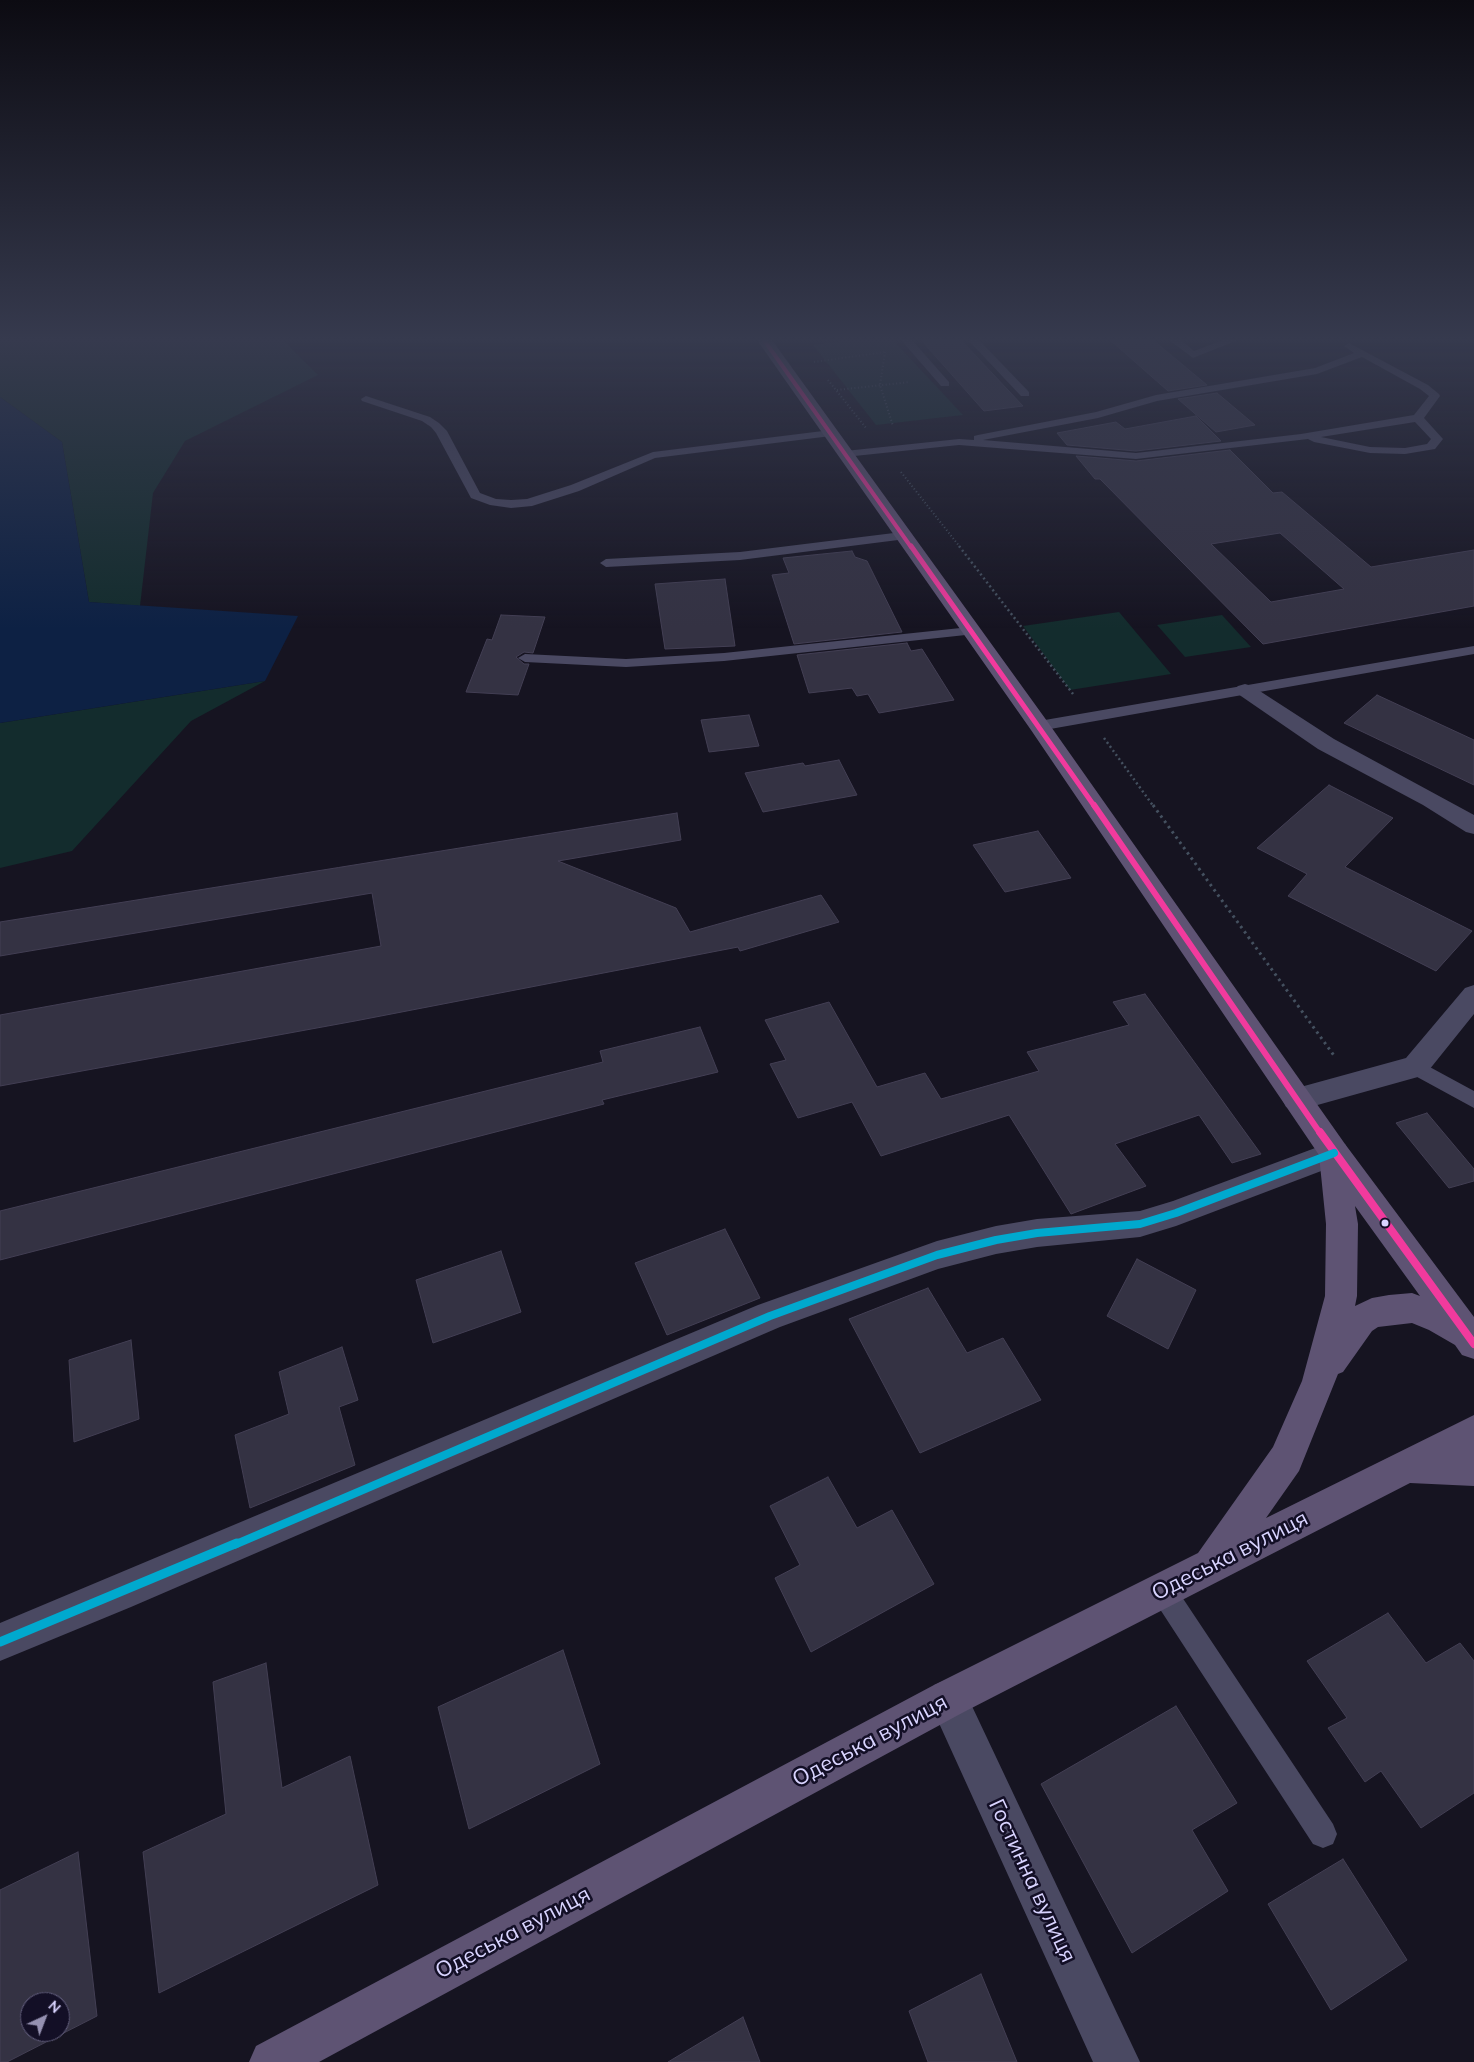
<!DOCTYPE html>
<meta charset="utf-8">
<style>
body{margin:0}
#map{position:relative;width:1474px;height:2062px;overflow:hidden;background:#161421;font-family:Mulish,sans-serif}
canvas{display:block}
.north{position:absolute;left:20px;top:1992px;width:50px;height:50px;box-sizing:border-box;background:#130f26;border:1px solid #625e7d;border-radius:50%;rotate:43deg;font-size:14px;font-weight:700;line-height:20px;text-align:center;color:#d9d4ff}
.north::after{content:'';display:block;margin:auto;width:18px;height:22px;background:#9591b1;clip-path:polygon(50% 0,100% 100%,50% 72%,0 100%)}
</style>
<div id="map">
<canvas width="1474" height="2062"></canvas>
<div class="north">N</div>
</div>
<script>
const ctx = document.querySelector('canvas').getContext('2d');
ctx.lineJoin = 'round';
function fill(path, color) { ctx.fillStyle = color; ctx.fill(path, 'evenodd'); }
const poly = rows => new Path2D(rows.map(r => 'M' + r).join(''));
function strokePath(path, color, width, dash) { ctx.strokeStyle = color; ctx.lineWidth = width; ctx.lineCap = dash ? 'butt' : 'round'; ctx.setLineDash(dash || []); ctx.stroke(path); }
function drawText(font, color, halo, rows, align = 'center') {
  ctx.font = font + ' Mulish,sans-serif'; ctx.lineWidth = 5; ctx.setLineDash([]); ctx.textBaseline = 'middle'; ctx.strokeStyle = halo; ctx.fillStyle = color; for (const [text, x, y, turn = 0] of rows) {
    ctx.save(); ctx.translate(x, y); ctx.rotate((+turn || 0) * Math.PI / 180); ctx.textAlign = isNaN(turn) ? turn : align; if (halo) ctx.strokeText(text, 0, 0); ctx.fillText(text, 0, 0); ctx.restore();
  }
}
fill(poly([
 [0,340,283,340,318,375,185,441,153,493,140,606,89,602,62,442,0,397],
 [850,340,893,340,963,415,876,425,813,345],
 [1119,612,1171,674,1070,690,1023,626],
 [1222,615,1251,647,1185,657,1157,625],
 [265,681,191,721,72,851,0,868,0,723]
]), '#132c2d');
fill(poly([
 [0,397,62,442,89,602,298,616,265,681,0,723]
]), '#0d2144');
const building = poly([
 [921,340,961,340,1023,406,984,411,921,340],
 [1110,340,1153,340,1207,385,1168,391,1110,340],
 [1217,393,1255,425,1216,432,1178,399,1217,393],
 [1196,416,1221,441,1136,451,1067,445,1057,433,1116,422,1125,429,1196,416],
 [1230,450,1273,493,1282,492,1371,567,1474,550,1474,606,1263,644,1100,479,1095,479,1076,456,1136,461,1230,450],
 [1280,533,1344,589,1271,602,1211,544,1280,533],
 [852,551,855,557,867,561,902,632,794,644,772,575,789,573,783,558,852,551],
 [725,579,735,646,665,649,655,584,725,579],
 [501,615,545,617,533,653,524,652,516,657,524,664,529,664,518,695,466,692,487,639,492,640,501,615],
 [907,643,911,651,922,649,954,700,879,713,868,694,857,696,852,688,809,693,797,655,907,643],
 [1377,695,1474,740,1474,785,1344,723,1377,695],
 [749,715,759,746,709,752,701,720,749,715],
 [839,760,857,795,763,812,745,773,803,763,805,766,839,760],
 [1329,785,1393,818,1345,867,1472,931,1436,971,1288,896,1307,874,1257,848,1329,785],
 [677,813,681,840,558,861,676,908,690,932,821,895,839,922,740,951,738,947,355,1021,0,1086,0,1015,381,946,372,893,0,956,0,922,677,813],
 [1038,831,1071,878,1005,892,973,845,1038,831],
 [1145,994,1261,1154,1232,1163,1199,1115,1115,1144,1146,1186,1071,1214,1009,1115,881,1156,852,1102,798,1118,770,1064,786,1060,765,1020,829,1002,877,1087,925,1073,941,1099,1039,1071,1027,1052,1129,1025,1113,1002,1145,994],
 [700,1027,718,1072,602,1100,604,1104,0,1260,0,1211,603,1062,600,1051,700,1027],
 [1427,1113,1474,1169,1474,1181,1449,1188,1396,1123,1427,1113],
 [725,1229,760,1298,667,1335,635,1263,725,1229],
 [501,1251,521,1312,433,1343,416,1280,501,1251],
 [1137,1259,1196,1290,1168,1349,1107,1316,1137,1259],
 [928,1288,967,1353,1003,1338,1041,1400,920,1453,849,1319,928,1288],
 [131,1340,139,1419,74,1442,69,1360,131,1340],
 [342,1347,358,1400,339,1407,355,1465,250,1508,235,1435,289,1414,279,1372,342,1347],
 [828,1477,857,1528,892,1510,934,1584,811,1652,775,1578,800,1565,770,1506,828,1477],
 [1388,1613,1426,1663,1460,1643,1474,1661,1474,1793,1421,1828,1381,1771,1365,1782,1328,1728,1347,1718,1307,1661,1388,1613],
 [563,1650,600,1764,469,1829,438,1707,563,1650],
 [266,1663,282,1788,350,1756,378,1885,159,1993,143,1852,226,1814,213,1682,266,1663],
 [1176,1706,1237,1803,1192,1830,1228,1891,1132,1953,1041,1784,1176,1706],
 [78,1852,97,2016,7,2062,0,2062,0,1890,78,1852],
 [30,2002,60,2002,60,2032,30,2032,30,2002],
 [1343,1859,1407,1960,1331,2010,1268,1904,1343,1859],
 [981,1974,1017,2062,928,2062,909,2011,981,1974],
 [743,2017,760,2062,668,2062,743,2017]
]);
fill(building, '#343243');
strokePath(building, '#433f54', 1);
strokePath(poly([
 [885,352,880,385,893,426],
 [814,362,885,352],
 [828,380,866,428],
 [837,390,910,382],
 [901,472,960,547]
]), '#44505f', 2, [1, 2.5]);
strokePath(poly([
 [959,546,1073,694],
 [1104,738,1154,807]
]), '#44505f', 2.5, [2, 3]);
strokePath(poly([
 [1153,805,1335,1057]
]), '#44505f', 3, [2.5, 4]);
fill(poly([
 [901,340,912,340,949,382,949,386,941,386,901,340],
 [968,340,979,340,1029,392,1029,396,1021,396,968,340],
 [1169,340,1181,340,1194,351,1223,340,1238,340,1193,358,1169,340],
 [1349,343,1428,385,1439,394,1440,396,1424,418,1443,439,1435,449,1405,454,1370,453,1314,442,1308,439,1136,459,959,445,845,457,839,454,845,451,959,439,974,440,974,436,978,435,1096,412,1156,395,1315,368,1354,353,1344,346,1349,343],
 [1362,357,1420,389,1429,396,1414,415,1301,434,1136,453,983,440,1098,418,1157,401,1317,374,1362,357],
 [1415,422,1431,439,1427,444,1405,448,1370,447,1321,437,1415,422],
 [366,396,430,417,439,423,447,431,480,493,496,499,511,500,527,499,571,485,653,452,831,430,837,433,831,436,655,458,579,491,532,506,511,508,490,505,471,498,436,433,431,427,422,421,362,401,361,399,366,396],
 [902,532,908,536,906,539,740,560,606,567,600,563,606,559,740,552,902,532],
 [970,627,975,628,977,631,975,634,724,661,626,667,525,662,518,658,525,654,626,659,724,653,970,627],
 [1474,646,1474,654,1039,731,1032,726,1039,721,1474,646],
 [1415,1059,1474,1091,1474,1108,1408,1072,1405,1067,1408,1062,1415,1059],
 [1163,1578,1172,1582,1333,1824,1337,1834,1333,1844,1323,1848,1313,1844,1154,1600,1150,1591,1154,1582,1163,1578]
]), '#4a4962');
fill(poly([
 [1245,684,1252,686,1334,739,1474,815,1474,834,1466,832,1423,805,1318,749,1238,694,1234,690,1238,686,1245,684],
 [1474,985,1474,1014,1425,1075,1296,1111,1286,1107,1282,1099,1286,1091,1406,1058,1465,988,1474,985],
 [1334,1141,1345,1144,1349,1153,1345,1162,1176,1226,1140,1237,1037,1247,996,1254,938,1269,780,1327,131,1607,0,1661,0,1623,758,1305,937,1241,996,1226,1037,1219,1140,1211,1173,1201,1334,1141],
 [948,1679,962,1685,1140,2062,1093,2062,928,1699,934,1685,948,1679]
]), '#4a4962');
fill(poly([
 [757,340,772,340,1047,721,1345,1144,1474,1317,1474,1359,1462,1355,1455,1345,1429,1330,1412,1323,1378,1327,1372,1331,1343,1372,1338,1374,1299,1471,1266,1518,1474,1415,1474,1486,1410,1483,962,1713,319,2062,249,2062,256,2046,934,1685,1198,1553,1273,1447,1302,1381,1325,1296,1326,1224,1319,1155,1031,730,757,340],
 [1355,1206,1420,1296,1412,1293,1389,1295,1372,1298,1355,1306,1357,1296,1358,1224,1355,1206]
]), '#5e5373');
strokePath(poly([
 [764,340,911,547]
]), '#f13a9d', 4);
strokePath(poly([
 [911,546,1095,807]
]), '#f13a9d', 5);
strokePath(poly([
 [1094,805,1320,1133]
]), '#f13a9d', 6);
strokePath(poly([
 [1320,1132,1474,1344]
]), '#f13a9d', 8);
strokePath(poly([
 [234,1545,770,1316,937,1255,996,1240,1037,1233,1140,1224,1176,1213,1334,1153]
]), '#00a9ce', 8);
strokePath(poly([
 [0,1642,237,1543]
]), '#00a9ce', 9);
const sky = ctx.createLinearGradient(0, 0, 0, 629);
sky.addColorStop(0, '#0c0b12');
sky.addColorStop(0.54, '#363a4e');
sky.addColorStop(1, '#363a4e00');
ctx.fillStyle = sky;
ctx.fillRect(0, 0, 1474, 629);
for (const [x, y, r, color] of [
 [1385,1223,4.5,"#d9d4ff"]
]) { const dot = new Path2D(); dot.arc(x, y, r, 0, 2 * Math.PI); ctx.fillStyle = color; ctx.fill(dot); strokePath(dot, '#130f26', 2); }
drawText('22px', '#d9d4ff', '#130f26', [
 ["Одеська вулиця",1230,1556,-27],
 ["Одеська вулиця",870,1741,-28],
 ["Гостинна вулиця",1032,1881,65],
 ["Одеська вулиця",513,1933,-28]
]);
</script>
